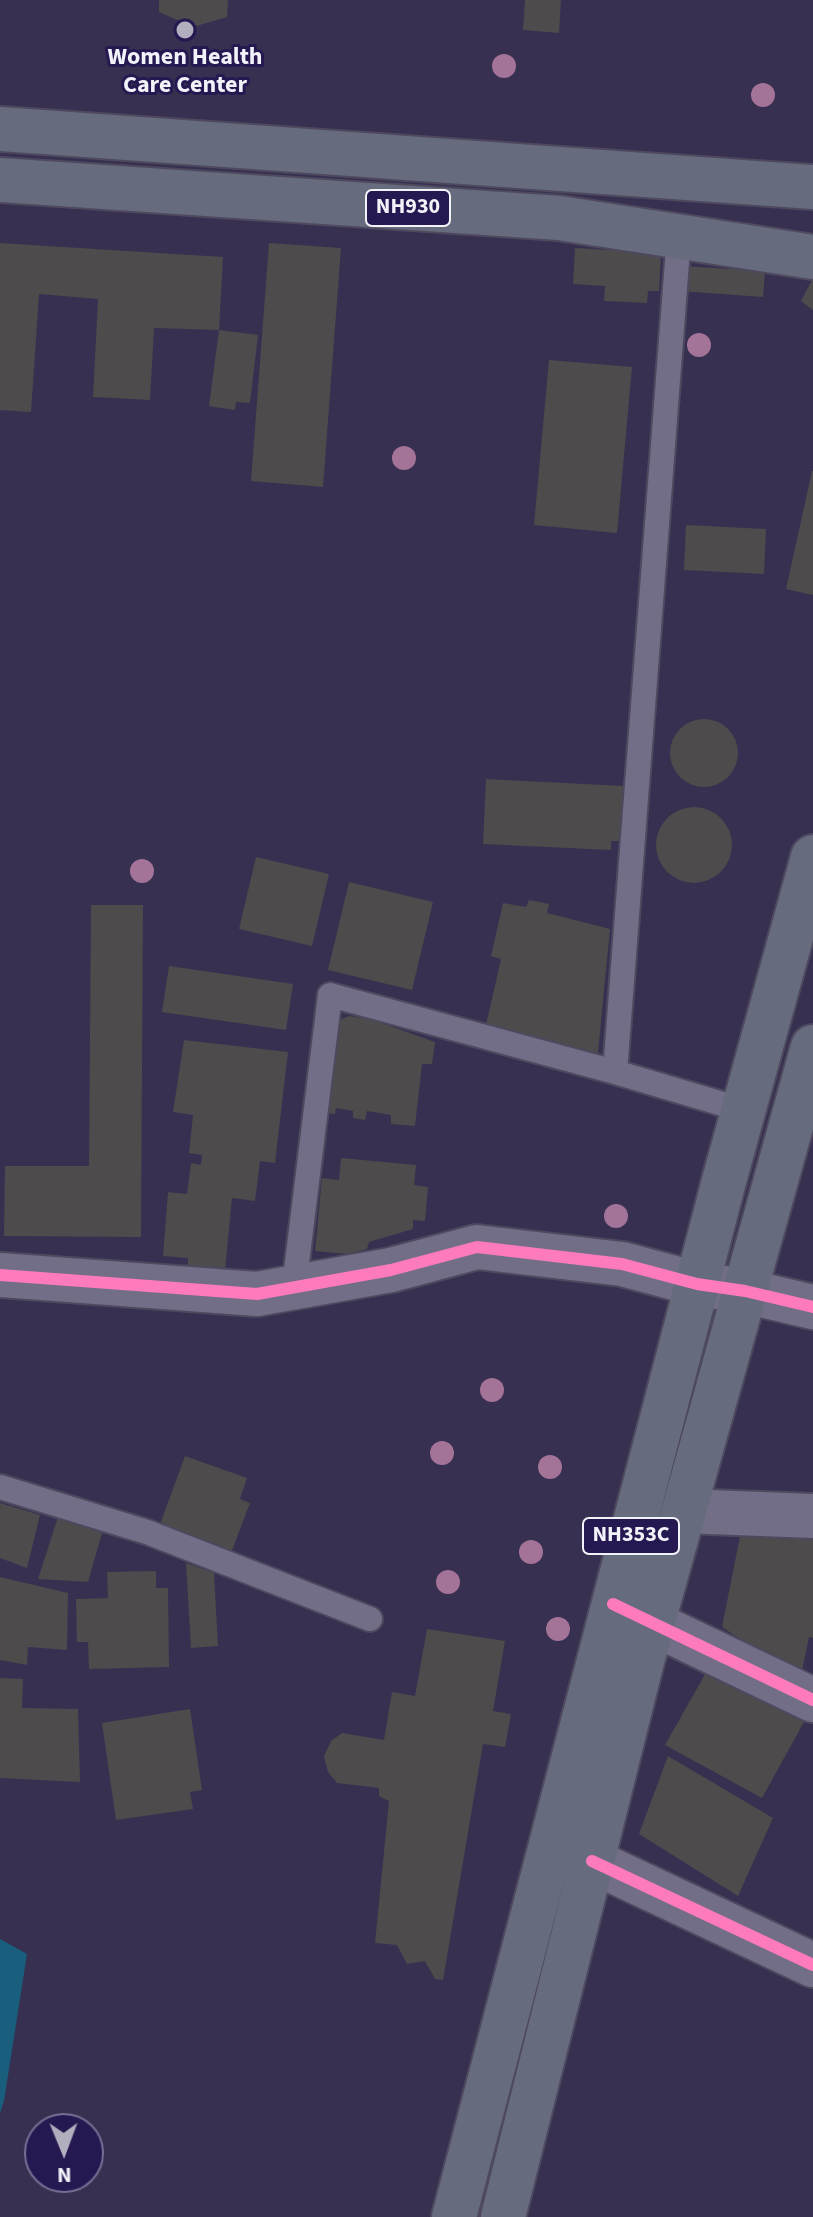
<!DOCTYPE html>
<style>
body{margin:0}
#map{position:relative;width:813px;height:2217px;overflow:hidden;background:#373050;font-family:"Source Sans 3",sans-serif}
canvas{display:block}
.north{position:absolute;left:24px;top:2113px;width:80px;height:80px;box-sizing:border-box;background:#261851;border:2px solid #786f94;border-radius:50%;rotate:179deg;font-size:22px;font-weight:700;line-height:32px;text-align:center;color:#f2f2f9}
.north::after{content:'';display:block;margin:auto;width:28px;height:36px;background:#b1aebe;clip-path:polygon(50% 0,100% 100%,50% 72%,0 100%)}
</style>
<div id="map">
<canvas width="813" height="2217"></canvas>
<div class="north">N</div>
</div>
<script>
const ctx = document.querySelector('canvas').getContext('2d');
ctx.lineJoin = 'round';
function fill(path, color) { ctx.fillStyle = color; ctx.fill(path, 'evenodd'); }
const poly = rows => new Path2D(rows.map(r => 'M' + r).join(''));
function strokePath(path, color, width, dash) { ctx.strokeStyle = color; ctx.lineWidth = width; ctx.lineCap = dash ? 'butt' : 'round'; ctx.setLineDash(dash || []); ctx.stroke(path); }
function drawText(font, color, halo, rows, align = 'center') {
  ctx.font = font + ' "Source Sans 3",sans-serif'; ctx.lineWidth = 6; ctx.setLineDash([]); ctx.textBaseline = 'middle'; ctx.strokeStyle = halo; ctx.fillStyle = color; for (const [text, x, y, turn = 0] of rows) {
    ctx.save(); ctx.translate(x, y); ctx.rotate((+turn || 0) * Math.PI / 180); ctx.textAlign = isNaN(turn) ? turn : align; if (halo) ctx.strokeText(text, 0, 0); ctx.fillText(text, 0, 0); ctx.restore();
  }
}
fill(poly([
 [0,1939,27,1954,4,2101,0,2113]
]), '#195e7c');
fill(poly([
 [159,0,228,0,227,17,193,27,159,12],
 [525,0,561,0,559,33,523,30],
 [0,243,223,257,219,330,154,328,150,400,93,397,98,299,39,294,31,412,0,410],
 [269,243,341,248,323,487,251,481],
 [575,248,661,253,659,291,648,291,647,303,604,301,605,286,573,284],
 [681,266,765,271,763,297,680,291],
 [813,278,813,310,801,301],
 [219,330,258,335,250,403,236,402,235,410,209,406],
 [549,360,632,367,617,533,534,525],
 [812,471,813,471,813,595,786,589],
 [686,525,766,529,764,574,684,570],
 '670 753a34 34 0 1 1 68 0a34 34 0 1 1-68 0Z',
 [486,779,623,786,620,841,611,841,611,850,483,844],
 '656 845a38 38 0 1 1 76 0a38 38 0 1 1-76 0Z',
 [256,857,329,874,312,946,239,929],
 [349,882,433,902,412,990,328,970],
 [529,900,549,904,547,913,610,929,598,1053,486,1025,501,959,491,956,503,903,526,907],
 [91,905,143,905,141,1237,4,1236,5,1166,89,1166],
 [169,966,293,984,286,1030,162,1012],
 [349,1016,370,1019,435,1042,432,1064,422,1064,415,1126,391,1124,391,1115,367,1111,365,1120,353,1118,353,1111,336,1108,335,1114,322,1113,335,1030,340,1020],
 [184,1040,288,1052,275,1163,260,1161,255,1201,232,1198,225,1270,188,1267,188,1258,163,1256,168,1192,187,1194,191,1163,201,1165,202,1155,189,1153,193,1115,173,1112],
 [341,1158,416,1165,414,1185,428,1187,425,1221,413,1220,413,1229,369,1242,367,1249,347,1254,315,1251,322,1178,339,1180],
 [185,1456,247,1478,240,1499,250,1503,231,1553,159,1527],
 [0,1503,40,1515,27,1568,0,1558],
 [744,1516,813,1531,813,1638,809,1637,802,1671,780,1666,722,1627],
 [58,1517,102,1533,88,1582,38,1579],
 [186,1563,214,1573,218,1646,191,1648],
 [156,1571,156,1588,168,1588,169,1667,89,1669,88,1642,77,1642,76,1599,108,1598,107,1572],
 [0,1577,68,1593,67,1650,28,1647,27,1665,0,1660],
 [427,1629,505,1641,493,1711,511,1714,505,1747,483,1744,443,1980,435,1979,425,1961,407,1964,397,1945,375,1943,389,1801,379,1796,379,1788,337,1783,328,1772,324,1756,331,1741,342,1733,384,1740,392,1692,415,1696],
 [708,1669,805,1720,762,1798,665,1745],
 [0,1678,23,1679,22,1708,78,1709,80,1782,0,1778],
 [190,1709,202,1790,190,1792,193,1809,116,1820,102,1723],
 [668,1756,773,1818,738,1896,639,1834]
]), '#4d4b4c');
const service = poly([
 [615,1072,679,236],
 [294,1287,330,995,615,1072,743,1110],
 [0,1487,147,1532,370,1619]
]);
const minor = poly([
 [0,1275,257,1294,391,1270,477,1247,622,1264,697,1284,745,1291,813,1307],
 [684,1511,813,1516],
 [619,1607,813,1700],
 [592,1861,813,1965]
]);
const trunk = poly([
 [0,129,813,187],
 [0,180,559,218,813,257],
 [454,2217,724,1181,813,857],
 [503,2217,642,1661,813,1047]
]);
strokePath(service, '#4e495f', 28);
strokePath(minor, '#4e495f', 48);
strokePath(trunk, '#4e495f', 48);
strokePath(service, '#726e87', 24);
strokePath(minor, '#726e87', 44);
strokePath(trunk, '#666b7d', 44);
strokePath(poly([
 [0,1275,257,1294,391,1270,477,1247,622,1264,697,1284,745,1291,813,1307],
 [613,1604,813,1700],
 [592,1861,813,1965]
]), '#fd7abc', 12);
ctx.fillStyle = '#a47398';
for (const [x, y] of [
 [504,66],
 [763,95],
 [699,345],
 [404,458],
 [142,871],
 [616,1216],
 [492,1390],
 [442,1453],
 [550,1467],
 [531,1552],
 [448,1582],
 [558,1629]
]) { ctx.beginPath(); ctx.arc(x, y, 12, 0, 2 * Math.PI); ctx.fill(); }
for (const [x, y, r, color] of [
 [185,30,10,"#b1aebe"]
]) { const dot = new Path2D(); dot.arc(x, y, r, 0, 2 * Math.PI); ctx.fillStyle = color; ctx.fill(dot); strokePath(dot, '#261851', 3); }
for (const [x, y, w] of [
 [408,208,84],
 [631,1536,96]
]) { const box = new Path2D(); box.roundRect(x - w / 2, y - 18, w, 36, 6); ctx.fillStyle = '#261851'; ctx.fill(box); strokePath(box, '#f2f2f9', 2); }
drawText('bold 22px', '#f2f2f9', null, [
 ["NH930",408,208],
 ["NH353C",631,1536]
]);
drawText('bold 24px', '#f2f2f9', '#261851', [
 ["Women Health",185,59],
 ["Care Center",185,87]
]);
</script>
